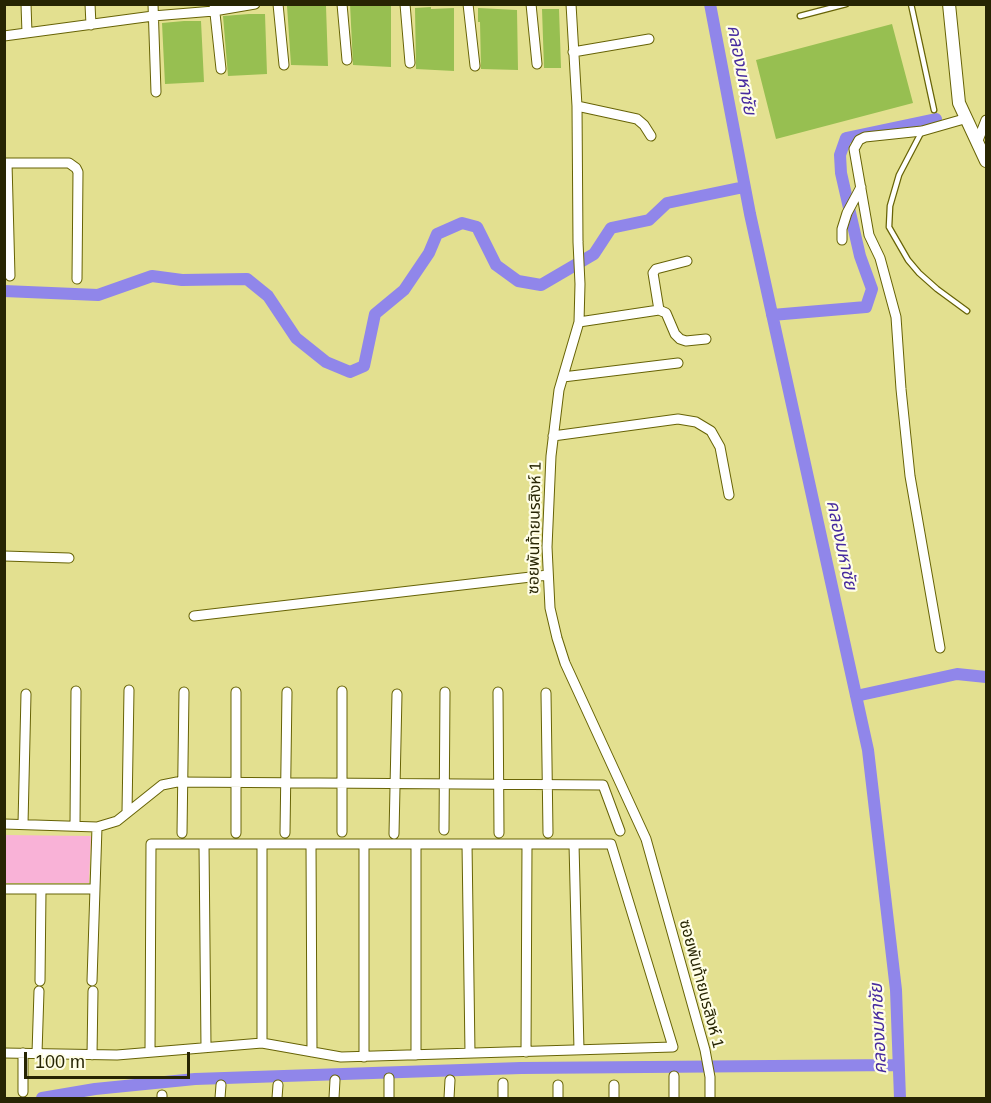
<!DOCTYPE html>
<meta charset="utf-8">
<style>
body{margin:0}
#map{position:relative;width:991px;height:1103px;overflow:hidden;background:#e3e090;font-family:Arial,sans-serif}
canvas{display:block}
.frame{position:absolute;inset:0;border:6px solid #272503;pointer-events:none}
.scale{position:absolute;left:24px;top:1052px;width:166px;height:27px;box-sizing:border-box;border:3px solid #272503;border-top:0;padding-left:8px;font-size:18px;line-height:21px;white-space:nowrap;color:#272503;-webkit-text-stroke:4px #fffee7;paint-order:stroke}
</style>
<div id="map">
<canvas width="991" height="1103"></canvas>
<div class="frame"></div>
<div class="scale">100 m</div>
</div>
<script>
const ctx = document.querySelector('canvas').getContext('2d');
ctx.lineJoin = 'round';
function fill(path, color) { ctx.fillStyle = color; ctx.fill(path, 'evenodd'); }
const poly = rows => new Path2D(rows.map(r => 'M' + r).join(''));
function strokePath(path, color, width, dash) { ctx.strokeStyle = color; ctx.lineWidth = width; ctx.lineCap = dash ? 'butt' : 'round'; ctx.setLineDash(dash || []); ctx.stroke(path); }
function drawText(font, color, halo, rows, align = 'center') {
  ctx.font = font + ' Arial,"Noto Sans Thai",sans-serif'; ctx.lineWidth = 4.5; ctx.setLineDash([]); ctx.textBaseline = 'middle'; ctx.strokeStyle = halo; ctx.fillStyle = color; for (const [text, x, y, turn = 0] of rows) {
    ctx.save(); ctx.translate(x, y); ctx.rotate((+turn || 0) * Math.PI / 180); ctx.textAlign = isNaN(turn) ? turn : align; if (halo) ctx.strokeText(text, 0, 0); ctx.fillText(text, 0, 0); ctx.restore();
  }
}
fill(poly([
 [5,835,91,836,89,883,5,883]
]), '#f9b2d7');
strokePath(poly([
 [710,4,750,214,868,750,896,990,900,1098],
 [4,291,98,295,152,276,182,280,247,279,268,296,296,338,326,362,350,372,364,366,375,314,404,290,429,253,437,234,462,223,477,227,496,265,518,281,541,285,594,254,611,228,649,220,667,203,744,187],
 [772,315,866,307,872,289,860,256,841,173,840,155,846,138,936,119],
 [856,696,957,674,986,677],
 [42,1098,95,1089,195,1079,521,1068,898,1065]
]), '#9086ea', 12);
fill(poly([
 [350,4,391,6,391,67,353,65],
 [287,6,326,6,328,66,291,65],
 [431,7,431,9,454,8,454,71,416,69,415,8],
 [478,8,517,10,518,70,481,69,480,22,478,22],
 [542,9,559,9,561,68,544,68],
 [249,14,265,14,267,74,228,76,223,16],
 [184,21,201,21,204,82,165,84,162,23],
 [892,24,913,103,776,139,756,60]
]), '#97bf51');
const service = poly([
 [911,4,934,110],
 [800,16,846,4],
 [922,131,899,175,890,206,889,227,908,260,919,273,937,289,967,311]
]);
const minor = poly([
 [26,4,27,33],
 [90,4,91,25],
 [153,4,156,92],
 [214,4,221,69],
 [278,4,284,65],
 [342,4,347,60],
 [405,4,410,63],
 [468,4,475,66],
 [531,4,537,64],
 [571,4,577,106,578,242,580,284,579,322,559,390,551,456,547,547,550,608,557,638,565,663,646,839,705,1050,710,1077,710,1098],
 [4,36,153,16,214,11,255,4],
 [573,52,649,39],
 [577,106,637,119,644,125,651,136],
 [977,143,986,120],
 [4,163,69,163,76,168,78,172,77,279],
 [7,163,10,276],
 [842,240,842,229,847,213,861,187],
 [659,310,653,273,656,269,687,261],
 [579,322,659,310,666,313,675,334,680,339,686,341,706,339],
 [563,377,678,363],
 [553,436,678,419,696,422,711,431,720,447,729,495],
 [4,556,69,558],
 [194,616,548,575],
 [940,648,910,476,901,389,896,317,880,258,869,235,854,149,859,140,865,137,922,131,964,119],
 [498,692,499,833],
 [546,693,548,833],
 [127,812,129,690],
 [4,824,97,827,117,821,162,785,177,782,603,785,620,831],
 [23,824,26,694],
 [75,826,76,691],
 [444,830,445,692],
 [342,832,342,691],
 [182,833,184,692],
 [236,833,236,692],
 [285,833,287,692],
 [394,834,397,694],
 [204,844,206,1047],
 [311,844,312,1052],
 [467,844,470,1053],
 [574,844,579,1050],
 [4,889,94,889],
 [40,981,41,890],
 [92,981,97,827],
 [262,1043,262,844],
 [526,1052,527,844],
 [4,1053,117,1055,262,1043,341,1057,673,1047,611,844,151,844,150,1052],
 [37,1053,39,991],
 [92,1055,93,991],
 [416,1055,416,844],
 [364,1057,364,844],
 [23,1092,23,1053],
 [162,1098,162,1095],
 [220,1098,221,1085],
 [277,1098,278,1085],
 [334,1098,335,1080],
 [389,1098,389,1078],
 [449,1098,450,1080],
 [503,1098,503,1083],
 [558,1098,558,1085],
 [614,1098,614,1085],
 [674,1098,674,1076]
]);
const tertiary = poly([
 [949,4,959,103,986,161]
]);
strokePath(service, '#676306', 7);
strokePath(minor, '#676306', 11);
strokePath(tertiary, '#676306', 14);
strokePath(service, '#fff', 4.5);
strokePath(minor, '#fff', 9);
strokePath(tertiary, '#fff', 12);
drawText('16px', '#272503', '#fffee7', [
 ["ซอยพันท้ายนรสิงห์ 1",535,528,-89],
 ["ซอยพันท้ายนรสิงห์ 1",701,984,75]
]);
drawText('italic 18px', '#472b9f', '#fffee7', [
 ["คลองมหาชัย",741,70,79],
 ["คลองมหาชัย",841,545,78],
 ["คลองมหาชัย",879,1029,-93]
]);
</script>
